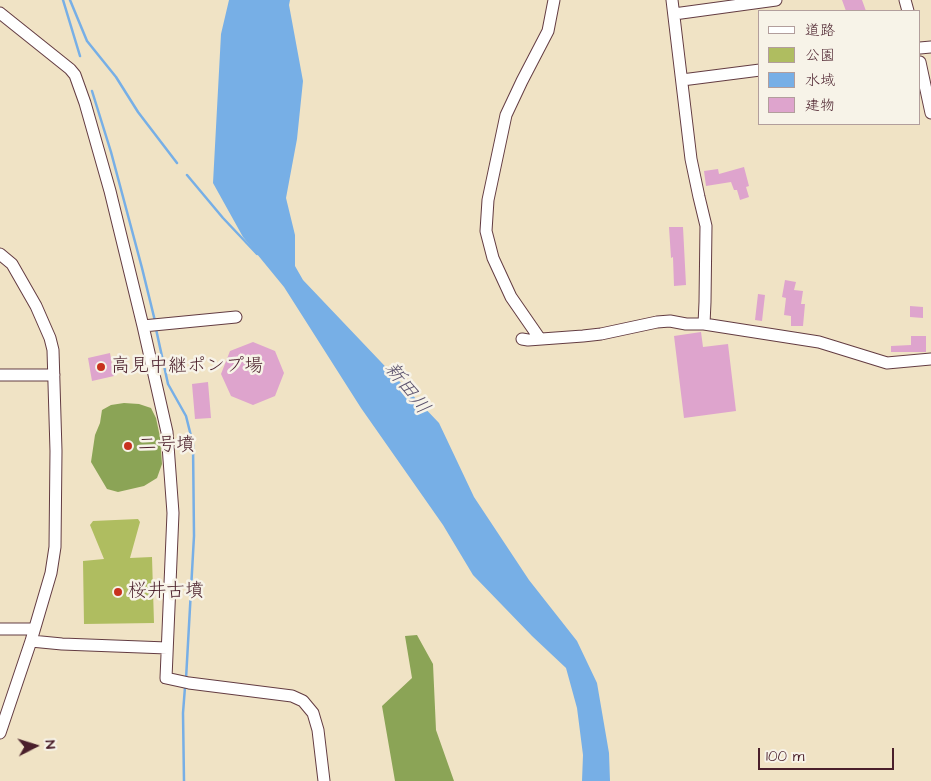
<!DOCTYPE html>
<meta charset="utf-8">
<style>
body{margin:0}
#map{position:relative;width:931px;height:781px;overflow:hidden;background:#f0e3c5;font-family:"Architects Daughter","Klee One",sans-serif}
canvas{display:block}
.legend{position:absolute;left:758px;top:10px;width:162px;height:115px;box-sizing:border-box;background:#f7f3e8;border:1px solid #b29e9c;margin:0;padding:6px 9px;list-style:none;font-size:15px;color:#4a1f2b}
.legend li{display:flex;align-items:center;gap:10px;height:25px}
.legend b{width:25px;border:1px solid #b29e9c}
.north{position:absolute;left:10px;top:721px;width:50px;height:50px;-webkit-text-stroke:4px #f7f3e8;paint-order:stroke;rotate:85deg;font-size:14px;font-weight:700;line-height:20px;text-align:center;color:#4a1f2b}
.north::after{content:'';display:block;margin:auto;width:18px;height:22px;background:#4a1f2b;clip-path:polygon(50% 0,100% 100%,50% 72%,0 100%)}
.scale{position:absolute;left:758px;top:748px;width:136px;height:22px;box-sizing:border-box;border:2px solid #4a1f2b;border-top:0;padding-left:6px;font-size:15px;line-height:18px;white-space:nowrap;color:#4a1f2b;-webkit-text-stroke:4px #f7f3e8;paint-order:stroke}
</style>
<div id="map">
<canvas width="931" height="781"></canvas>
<ul class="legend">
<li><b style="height:6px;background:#fff"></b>道路</li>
<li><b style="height:14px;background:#afbd60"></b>公園</li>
<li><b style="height:14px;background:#77afe6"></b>水域</li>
<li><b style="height:14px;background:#dea4cd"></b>建物</li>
</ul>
<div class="north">N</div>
<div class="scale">100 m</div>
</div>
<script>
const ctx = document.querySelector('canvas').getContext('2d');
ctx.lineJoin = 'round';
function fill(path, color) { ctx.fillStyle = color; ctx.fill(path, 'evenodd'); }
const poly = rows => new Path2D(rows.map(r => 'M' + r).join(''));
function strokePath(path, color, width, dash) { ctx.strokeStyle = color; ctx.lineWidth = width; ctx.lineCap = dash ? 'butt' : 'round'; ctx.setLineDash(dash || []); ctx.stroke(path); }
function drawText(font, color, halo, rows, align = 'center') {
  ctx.font = font + ' "Architects Daughter","Klee One",sans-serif'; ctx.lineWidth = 5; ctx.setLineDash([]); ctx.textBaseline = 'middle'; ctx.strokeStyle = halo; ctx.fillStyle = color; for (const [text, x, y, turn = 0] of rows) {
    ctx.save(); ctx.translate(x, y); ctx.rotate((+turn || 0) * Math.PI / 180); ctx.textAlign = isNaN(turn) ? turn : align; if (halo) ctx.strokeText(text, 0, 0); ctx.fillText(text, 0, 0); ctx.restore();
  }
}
fill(poly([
 [138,519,140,522,130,558,152,557,154,623,84,624,83,561,104,559,90,525,93,521]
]), '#afbd60');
fill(poly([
 [124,403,139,404,151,408,156,418,160,437,162,464,157,478,144,486,118,492,107,489,91,462,95,435,100,423,102,410,111,405],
 [417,635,433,664,436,730,454,781,395,781,382,706,412,678,405,636]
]), '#8ba456');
fill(poly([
 [229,0,290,0,289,5,303,81,297,139,286,198,295,235,295,266,303,280,439,423,474,497,529,580,577,641,597,683,609,753,610,781,582,781,583,755,577,708,566,668,532,636,473,575,443,525,361,408,284,287,243,237,213,183,221,34]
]), '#77afe6');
strokePath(poly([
 [63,0,80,56],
 [70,0,87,41,116,77,138,112,177,163],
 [92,91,111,152,142,268,155,321],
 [187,175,223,218,257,254],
 [156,329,168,384,186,416,193,444,194,536,186,679],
 [184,781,183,713,185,687]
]), '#77afe6', 2.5);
fill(poly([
 [842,0,862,0,866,11,846,11],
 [744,167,749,186,746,187,749,197,740,200,737,190,734,190,731,182,706,186,704,171,718,169,719,174],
 [669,227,683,227,686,285,674,286,673,257,671,258],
 [785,280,796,282,794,290,803,291,801,304,805,304,803,326,791,326,791,316,784,315,786,298,782,297],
 [758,294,765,295,762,321,755,320],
 [910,306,923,307,923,318,910,317],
 [701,332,703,347,728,344,736,411,684,418,674,336],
 [911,336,926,336,926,352,891,352,891,346,911,345],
 [253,342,275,351,284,373,275,396,253,405,231,396,221,374,230,351],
 [110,353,114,376,92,381,88,358],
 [208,382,211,418,195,419,192,384]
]), '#dea4cd');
const minor = poly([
 [672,0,691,159,699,197,706,226,705,302,704,324],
 [905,0,908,11],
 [0,13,70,69,75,75,85,103,110,191,143,326,167,432,173,513,166,678,189,683,292,696,303,701,313,713,318,730,324,781],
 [674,14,776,0],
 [920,48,931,47],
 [920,62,931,113],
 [682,80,760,70],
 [0,254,12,264,36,306,50,338,53,350,56,451,55,547,51,573,31,641,0,733],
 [143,326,236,317],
 [522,339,528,340,583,336,601,334,657,322,670,321,686,324,704,324,819,342,887,363,931,359],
 [540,339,511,297,493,258,486,231,488,200,506,115,522,81,548,31,554,0],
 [0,375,54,375],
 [0,629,34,629],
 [31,641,62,644,167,648]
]);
strokePath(minor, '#633c42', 13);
strokePath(minor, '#fff', 11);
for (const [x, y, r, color] of [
 [101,367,5,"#c8321e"],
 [128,446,5,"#c8321e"],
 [118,592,5,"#c8321e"]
]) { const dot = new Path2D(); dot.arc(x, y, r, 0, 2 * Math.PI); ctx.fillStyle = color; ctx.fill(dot); strokePath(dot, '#f7f3e8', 2); }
drawText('19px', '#4a1f2b', '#f7f3e8', [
 ["高見中継ポンプ場",111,367],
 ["二号墳",138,446],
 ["桜井古墳",128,592]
], 'left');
drawText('italic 20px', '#5a516c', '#f7f3e8', [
 ["新田川",406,389,52]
]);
</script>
